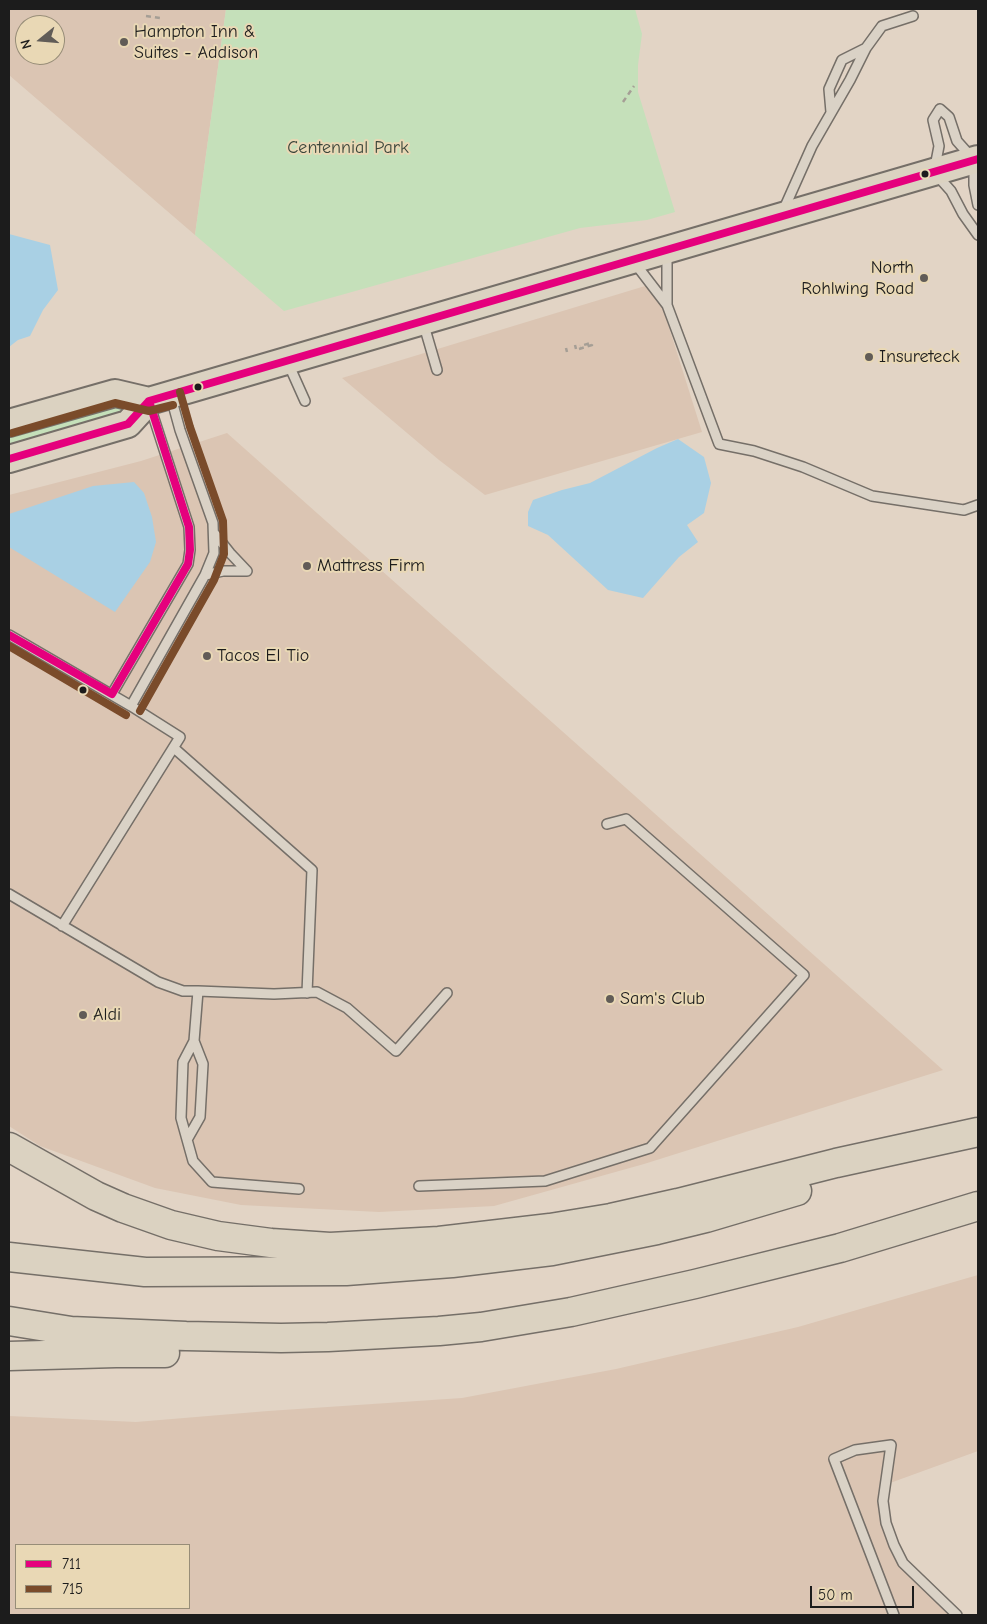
<!DOCTYPE html>
<style>
body{margin:0}
#map{position:relative;width:987px;height:1624px;overflow:hidden;background:#e2d4c5;font-family:"Comic Neue",sans-serif}
canvas{display:block}
.frame{position:absolute;inset:0;border:10px solid #1c1c1c;pointer-events:none}
.legend{position:absolute;left:15px;top:1544px;width:175px;height:65px;box-sizing:border-box;background:#e9d8b5;border:1px solid #978d78;margin:0;padding:6px 9px;list-style:none;font-size:15px;color:#1c1c1c}
.legend li{display:flex;align-items:center;gap:10px;height:25px}
.legend b{width:25px;border:1px solid #978d78}
.north{position:absolute;left:15px;top:15px;width:50px;height:50px;box-sizing:border-box;background:#e9d8b5;border:1px solid #978d78;border-radius:50%;rotate:253deg;font-size:14px;font-weight:700;line-height:20px;text-align:center;color:#1c1c1c}
.north::after{content:'';display:block;margin:auto;width:18px;height:22px;background:#615c57;clip-path:polygon(50% 0,100% 100%,50% 72%,0 100%)}
.scale{position:absolute;left:810px;top:1586px;width:104px;height:22px;box-sizing:border-box;border:2px solid #1c1c1c;border-top:0;padding-left:6px;font-size:15px;line-height:18px;white-space:nowrap;color:#1c1c1c;-webkit-text-stroke:4px #e9d8b5;paint-order:stroke}
</style>
<div id="map">
<canvas width="987" height="1624"></canvas>
<div class="frame"></div>
<ul class="legend">
<li><b style="height:6px;background:#e5007d"></b>711</li>
<li><b style="height:6px;background:#7a4b2a"></b>715</li>
</ul>
<div class="north">N</div>
<div class="scale">50 m</div>
</div>
<script>
const ctx = document.querySelector('canvas').getContext('2d');
ctx.lineJoin = 'round';
function fill(path, color) { ctx.fillStyle = color; ctx.fill(path, 'evenodd'); }
const poly = rows => new Path2D(rows.map(r => 'M' + r).join(''));
function strokePath(path, color, width, dash) { ctx.strokeStyle = color; ctx.lineWidth = width; ctx.lineCap = dash ? 'butt' : 'round'; ctx.setLineDash(dash || []); ctx.stroke(path); }
function drawText(font, color, halo, rows, align = 'center') {
  ctx.font = font + ' "Comic Neue",sans-serif'; ctx.lineWidth = 4; ctx.setLineDash([]); ctx.textBaseline = 'middle'; ctx.strokeStyle = halo; ctx.fillStyle = color; for (const [text, x, y, turn = 0] of rows) {
    ctx.save(); ctx.translate(x, y); ctx.rotate((+turn || 0) * Math.PI / 180); ctx.textAlign = isNaN(turn) ? turn : align; if (halo) ctx.strokeText(text, 0, 0); ctx.fillText(text, 0, 0); ctx.restore();
  }
}
fill(poly([
 [9,9,226,9,195,235,9,75],
 [25,25,55,25,55,55,25,55],
 [655,283,702,432,485,495,439,460,342,378],
 [227,433,943,1070,644,1164,494,1206,379,1212,241,1205,155,1188,40,1146,9,1126,9,495,141,461],
 [978,1275,978,1451,879,1487,878,1502,886,1534,897,1561,951,1615,9,1615,9,1416,136,1422,268,1411,462,1398,616,1369,798,1327],
 [16,1545,189,1545,189,1608,16,1608]
]), '#dbc5b3');
fill(poly([
 [226,9,635,9,642,34,638,65,638,92,675,212,647,220,580,228,284,311,195,235],
 [128,407,132,409,9,451,9,436,61,417,106,408]
]), '#c5e0ba');
fill(poly([
 [9,234,50,245,58,290,43,310,30,336,18,340,9,347],
 [678,439,704,457,711,483,704,513,687,525,698,542,679,557,643,598,608,590,548,535,528,526,528,512,533,500,562,490,590,483,657,448],
 [134,482,144,493,152,517,156,542,150,562,115,612,9,547,9,514,93,486]
]), '#a9d0e4');
const lane = poly([
 [831,112,829,89,842,60,866,48],
 [978,205,974,185,974,160,957,141,949,117,940,109,933,120,939,146,934,172,951,191,963,214,978,235],
 [783,211,812,146,850,80,866,48,882,26,913,16],
 [634,262,667,305,667,253],
 [667,305,719,444,754,451,803,467,872,496,964,510,978,505],
 [423,322,437,370],
 [288,363,305,401],
 [205,575,223,571,247,571,230,553,214,533],
 [9,635,131,706,180,737,62,926],
 [112,694,188,564,190,550,189,527,150,406],
 [131,706,205,575,214,553,213,523,180,430,171,397],
 [174,748,312,870,307,993],
 [9,894,158,982,183,991,198,991],
 [188,1138,200,1117,203,1064,194,1041],
 [419,1186,545,1181,650,1148,804,975,626,819,607,824],
 [299,1189,212,1182,193,1161,181,1118,183,1062,194,1041,198,991,274,994,317,992,347,1008,396,1051,447,993],
 [894,1615,834,1459,855,1450,891,1445,883,1501,886,1523,894,1545,903,1563,957,1615]
]);
const primary = poly([
 [9,423,115,393,149,401,978,159],
 [9,459,128,424,149,401]
]);
const highway = poly([
 [9,1147,96,1196,123,1208,171,1225,218,1236,271,1243,330,1247,439,1241,550,1228,611,1218,678,1203,836,1163,978,1132],
 [9,1257,145,1272,346,1271,452,1263,552,1251,657,1230,706,1218,797,1191],
 [9,1321,71,1331,186,1336,281,1338,328,1337,439,1331,481,1327,571,1312,695,1284,840,1248,978,1206],
 [9,1356,116,1353,165,1353]
]);
strokePath(lane, '#756f68', 12);
strokePath(primary, '#756f68', 30);
strokePath(highway, '#756f68', 31);
strokePath(poly([
 [146,16,160,18],
 [623,102,634,86],
 [575,345,576,349],
 [566,348,567,352],
 [579,349,592,345,591,343,580,346]
]), '#a59e95', 2.5, [5, 4]);
strokePath(lane, '#dad2c6', 9);
strokePath(primary, '#dbd2c1', 26);
strokePath(highway, '#dbd2c1', 28);
strokePath(poly([
 [9,459,128,424,149,401,978,159],
 [9,635,112,694,188,564,190,550,189,527,149,401]
]), '#e5007d', 8);
strokePath(poly([
 [12,433,115,403,149,411,173,405],
 [9,646,126,715],
 [140,711,214,580,224,554,223,521,190,427,180,392]
]), '#7a4b2a', 8);
for (const [x, y, r, color] of [
 [124,42,5,"#615c57"],
 [925,174,4.5,"#1c1c1c"],
 [924,278,5,"#615c57"],
 [869,357,5,"#615c57"],
 [198,387,4.5,"#1c1c1c"],
 [307,566,5,"#615c57"],
 [207,656,5,"#615c57"],
 [83,690,4.5,"#1c1c1c"],
 [610,999,5,"#615c57"],
 [83,1015,5,"#615c57"]
]) { const dot = new Path2D(); dot.arc(x, y, r, 0, 2 * Math.PI); ctx.fillStyle = color; ctx.fill(dot); strokePath(dot, '#e9d8b5', 2); }
drawText('18px', '#1c1c1c', '#e9d8b5', [
 ["Hampton Inn &",134,32],
 ["Suites - Addison",134,53],
 ["North",914,268,"right"],
 ["Rohlwing Road",914,289,"right"],
 ["Insureteck",879,357],
 ["Mattress Firm",317,566],
 ["Tacos El Tio",217,656],
 ["Sam's Club",620,999],
 ["Aldi",93,1015]
], 'left');
drawText('18px', '#39453a', '#e9d8b5', [
 ["Centennial Park",348,148]
]);
</script>
